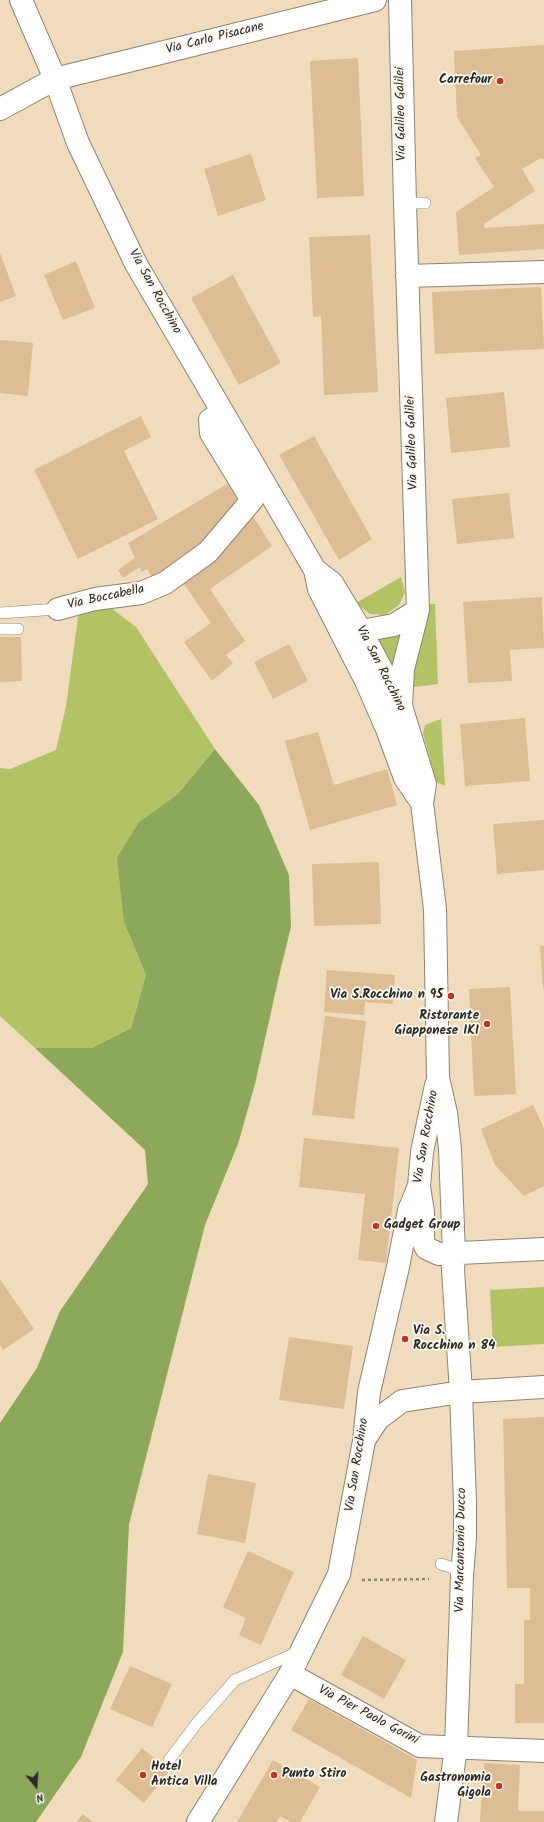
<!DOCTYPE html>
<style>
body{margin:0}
#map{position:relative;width:544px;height:1822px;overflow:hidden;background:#f0dcbc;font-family:Kalam,sans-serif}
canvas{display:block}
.north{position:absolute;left:16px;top:1766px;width:40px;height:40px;-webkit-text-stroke:3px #fbf7ec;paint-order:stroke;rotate:162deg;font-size:11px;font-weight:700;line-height:16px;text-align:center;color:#2b2b2b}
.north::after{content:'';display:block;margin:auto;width:14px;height:18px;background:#2b2b2b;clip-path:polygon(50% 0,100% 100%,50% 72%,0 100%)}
</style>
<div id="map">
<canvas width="544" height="1822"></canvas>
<div class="north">N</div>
</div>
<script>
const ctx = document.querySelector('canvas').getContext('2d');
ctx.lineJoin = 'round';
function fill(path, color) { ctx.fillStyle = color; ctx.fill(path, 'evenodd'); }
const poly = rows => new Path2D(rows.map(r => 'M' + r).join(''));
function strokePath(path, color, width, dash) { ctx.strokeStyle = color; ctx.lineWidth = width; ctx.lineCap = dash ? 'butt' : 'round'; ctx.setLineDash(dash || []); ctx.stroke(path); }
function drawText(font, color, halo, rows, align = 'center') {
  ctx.font = font + ' Kalam,sans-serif'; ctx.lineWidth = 3.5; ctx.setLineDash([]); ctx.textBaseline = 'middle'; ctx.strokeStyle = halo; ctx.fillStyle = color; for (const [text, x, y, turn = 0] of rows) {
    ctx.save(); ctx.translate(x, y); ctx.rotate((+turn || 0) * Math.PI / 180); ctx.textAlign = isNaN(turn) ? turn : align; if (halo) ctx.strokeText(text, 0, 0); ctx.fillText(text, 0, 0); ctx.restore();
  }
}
fill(poly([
 [401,577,405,592,399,605,385,615,370,614,356,603],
 [428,604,435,604,438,684,414,687,411,669],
 [107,605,136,627,215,749,178,794,139,822,124,922,146,975,131,1028,92,1048,35,1048,0,1016,0,768,10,769,56,750,66,706,79,610],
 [404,627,394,671,373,641],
 [441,719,445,786,436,782,423,734,425,725],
 [544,1287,544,1344,493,1347,490,1290]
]), '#b2c265');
fill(poly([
 [215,749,259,805,289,875,291,927,279,976,255,1084,238,1144,205,1225,129,1524,123,1652,81,1757,36,1822,0,1822,0,1423,37,1368,60,1311,148,1184,145,1150,35,1048,92,1048,131,1028,146,975,124,922,117,858,139,822,178,794]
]), '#8da85a');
fill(poly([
 [544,45,544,159,541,158,522,169,535,191,484,224,485,228,544,224,544,249,459,255,456,212,494,187,475,158,481,155,457,117,454,51],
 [358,58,364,196,317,198,310,61],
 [251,154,266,200,218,216,204,169],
 [370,235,378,392,324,395,321,316,313,317,309,237],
 [0,253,16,296,0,302],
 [76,261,95,308,63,320,44,275],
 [233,275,281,363,239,385,191,298],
 [541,287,544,349,435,354,432,292],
 [0,340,33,343,28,396,0,393],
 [504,392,510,447,451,453,446,398],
 [141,416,151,437,124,451,158,519,78,559,34,470],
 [314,436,372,539,339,560,279,455],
 [232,481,246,502,185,563,153,579,147,569,142,572,140,567,123,578,118,570,135,558,128,543],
 [509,493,514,538,457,544,452,499],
 [249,510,272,546,210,589,245,641,226,655,233,663,212,681,184,642,211,623,179,577],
 [542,597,544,648,510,650,512,681,468,683,463,602],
 [0,637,21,637,22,681,0,682],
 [289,644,308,681,273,699,254,662],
 [525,718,530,781,465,786,460,724],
 [318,732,334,785,387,769,397,805,310,830,285,741],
 [544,820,544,870,497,874,493,824],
 [379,862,381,924,314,926,312,864],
 [540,946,544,946,544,989,543,989],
 [327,970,395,975,393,1004,365,1002,364,1015,324,1012],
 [510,987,516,1094,474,1096,469,989],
 [325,1016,366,1021,354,1119,312,1115],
 [533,1105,544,1128,544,1186,524,1196,495,1165,481,1129],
 [304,1138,399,1148,386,1263,358,1260,365,1194,299,1187],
 [0,1279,34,1329,3,1350,0,1345],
 [289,1337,353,1346,344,1409,279,1400],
 [544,1417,544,1723,515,1723,515,1684,524,1684,524,1620,530,1620,530,1588,507,1588,503,1419],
 [208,1474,256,1483,245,1543,197,1534],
 [248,1551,294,1572,261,1645,239,1635,246,1618,223,1607],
 [363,1636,406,1660,384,1699,341,1675],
 [130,1666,172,1684,152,1727,110,1709],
 [309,1699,417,1760,411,1798,291,1730],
 [142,1748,170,1770,144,1803,116,1780],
 [273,1760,320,1787,300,1822,291,1822,280,1816,276,1822,237,1822],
 [484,1763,520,1765,518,1811,544,1811,544,1822,480,1822],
 [83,1814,93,1822,76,1822]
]), '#dcbd94');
const service = poly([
 [405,203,425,203],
 [0,613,58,609],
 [0,629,18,629],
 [441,1564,453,1568,462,1576],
 [169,1760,197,1723,235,1680,298,1652]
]);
const minor = poly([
 [400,0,405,203,418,610,403,669,401,706],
 [0,109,55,79,375,0],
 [407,276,544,272],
 [58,609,95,599,141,593,165,583,208,552,252,500,211,433,210,420,222,412],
 [361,631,394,625,418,610],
 [290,1674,420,1746,544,1751]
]);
const tertiary = poly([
 [21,0,55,79,78,143,136,264,315,570,319,589,366,681,387,729,405,778,422,803],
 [315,570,332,583,361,631,401,706,425,784,422,803,435,909,438,1078,446,1113,450,1149,454,1254,453,1270,461,1392,465,1503,465,1538,462,1576,456,1747,446,1822],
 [419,1187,423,1212,423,1241,426,1248,439,1254,544,1249],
 [364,1440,378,1419,402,1401,461,1392,544,1387],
 [198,1822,290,1674,339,1574,364,1441,369,1392,398,1267,409,1210,419,1186,422,1152,436,1085]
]);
strokePath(service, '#8e8474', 12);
strokePath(minor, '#8e8474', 24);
strokePath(tertiary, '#8e8474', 24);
strokePath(poly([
 [362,1580,429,1579]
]), '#8e8474', 2.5, [3, 3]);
strokePath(service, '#fff', 11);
strokePath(minor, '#fff', 22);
strokePath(tertiary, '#fff', 22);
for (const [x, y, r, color] of [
 [500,81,4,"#c8321e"],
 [451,996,4,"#c8321e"],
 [487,1024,4,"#c8321e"],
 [376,1226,4,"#c8321e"],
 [405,1339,4,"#c8321e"],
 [143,1775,4,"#c8321e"],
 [274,1775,4,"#c8321e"],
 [499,1786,4,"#c8321e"]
]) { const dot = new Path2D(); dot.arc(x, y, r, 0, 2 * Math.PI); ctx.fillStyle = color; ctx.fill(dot); strokePath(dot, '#fbf7ec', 1.5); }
drawText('13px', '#2b2b2b', '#fbf7ec', [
 ["Via Carlo Pisacane",215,39,-14],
 ["Via Galileo Galilei",402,114,-91],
 ["Via San Rocchino",154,292,61],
 ["Via Galileo Galilei",413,443,-92],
 ["Via Boccabella",106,598,-12],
 ["Via San Rocchino",380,669,63],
 ["Via San Rocchino",427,1137,-80],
 ["Via San Rocchino",358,1465,-81],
 ["Via Marcantonio Ducco",462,1550,-89],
 ["Via Pier Paolo Gorini",368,1716,28]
]);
drawText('bold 13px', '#2b2b2b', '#fbf7ec', [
 ["Carrefour",492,81],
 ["Via S.Rocchino n 95",443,996],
 ["Ristorante",479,1017],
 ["Giapponese IKI",479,1032],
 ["Gadget Group",384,1226,"left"],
 ["Via S.",413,1332,"left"],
 ["Rocchino n 84",413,1347,"left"],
 ["Hotel",151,1768,"left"],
 ["Antica Villa",151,1783,"left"],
 ["Punto Stiro",282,1775,"left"],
 ["Gastronomia",491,1779],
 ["Gigola",491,1794]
], 'right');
</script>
